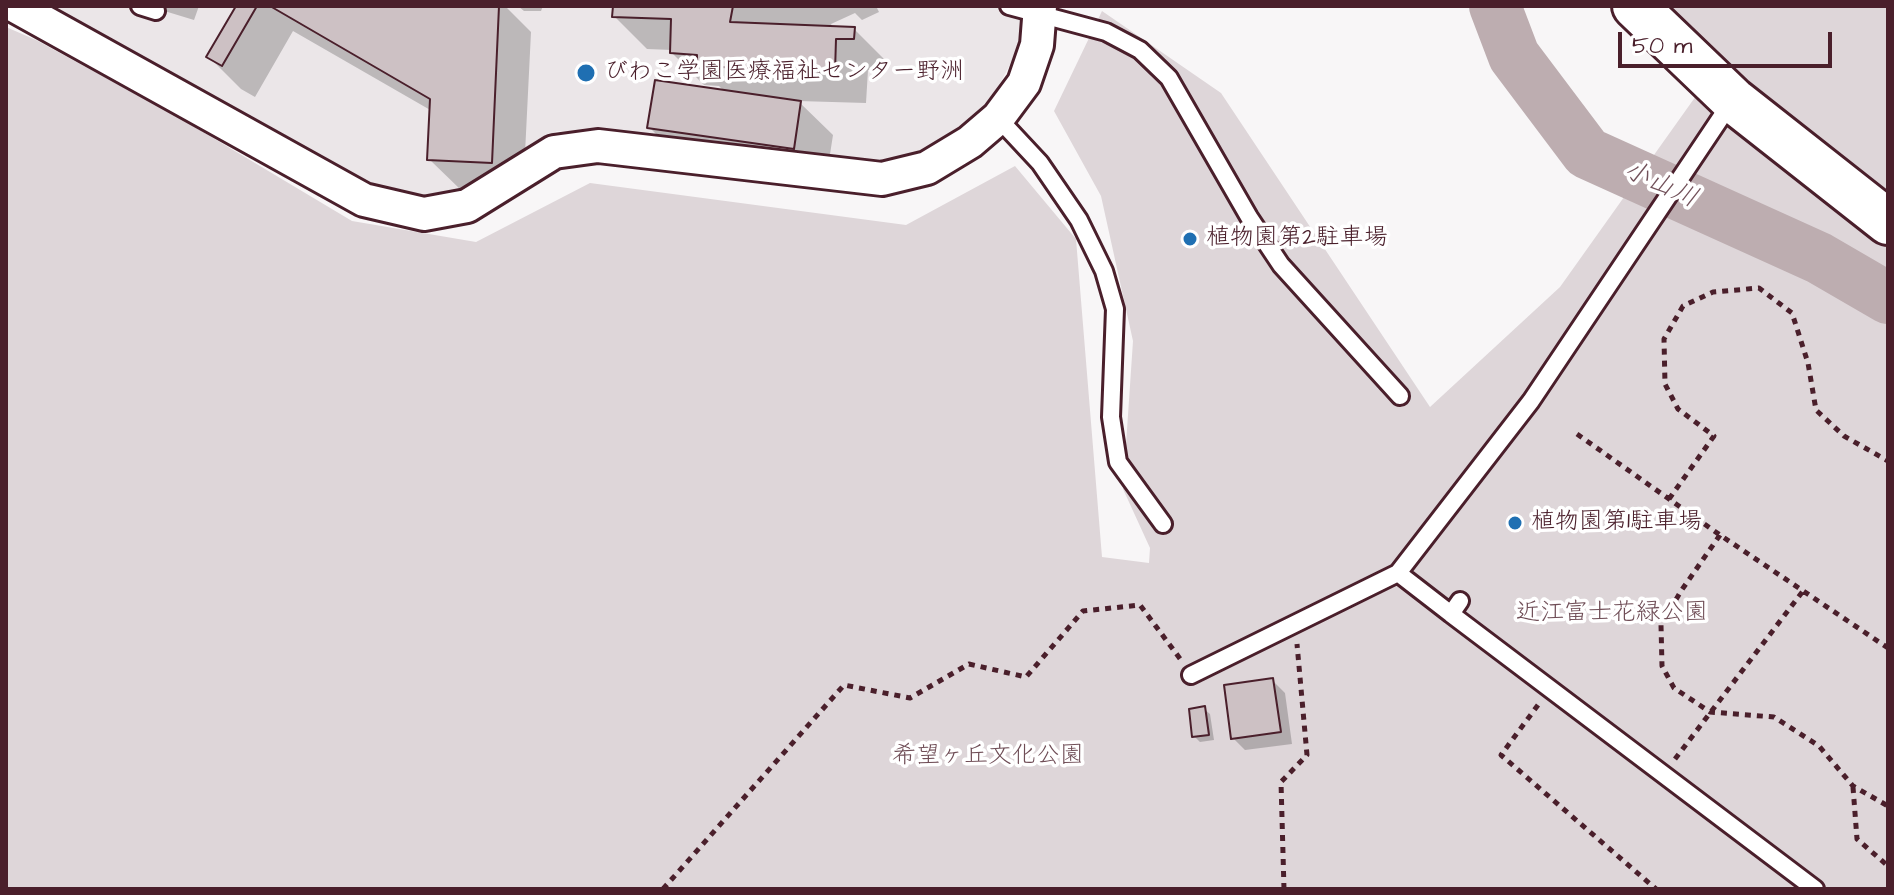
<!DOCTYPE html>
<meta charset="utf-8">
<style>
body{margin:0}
#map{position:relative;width:1894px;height:895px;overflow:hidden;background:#f8f6f7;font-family:"Architects Daughter",sans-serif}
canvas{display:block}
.frame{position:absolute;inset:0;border:8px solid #4a1f2b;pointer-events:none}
.scale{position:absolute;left:1618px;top:32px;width:214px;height:36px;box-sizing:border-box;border:4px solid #4a1f2b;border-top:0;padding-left:10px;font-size:24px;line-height:28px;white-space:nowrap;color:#4a1f2b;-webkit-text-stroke:6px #fff;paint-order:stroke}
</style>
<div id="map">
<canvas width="1894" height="895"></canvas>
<div class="frame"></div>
<div class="scale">50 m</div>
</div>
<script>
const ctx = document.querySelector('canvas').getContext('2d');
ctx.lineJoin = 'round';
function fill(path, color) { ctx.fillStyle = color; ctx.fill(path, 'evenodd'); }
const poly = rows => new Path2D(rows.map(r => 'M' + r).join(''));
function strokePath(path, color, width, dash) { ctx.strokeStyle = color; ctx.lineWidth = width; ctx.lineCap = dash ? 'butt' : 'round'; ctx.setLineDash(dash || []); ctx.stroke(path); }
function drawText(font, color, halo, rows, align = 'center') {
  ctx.font = font + ' "Architects Daughter","Klee One",sans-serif'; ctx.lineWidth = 7; ctx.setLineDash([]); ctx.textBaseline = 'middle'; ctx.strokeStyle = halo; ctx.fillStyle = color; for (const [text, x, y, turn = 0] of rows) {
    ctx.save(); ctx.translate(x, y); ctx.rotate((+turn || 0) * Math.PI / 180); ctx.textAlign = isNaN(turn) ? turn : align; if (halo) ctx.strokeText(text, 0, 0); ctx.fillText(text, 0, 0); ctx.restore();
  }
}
fill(poly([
 [43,6,1025,6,1024,38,987,108,925,152,870,162,557,131,473,185,430,198,373,184]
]), '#ebe6e8');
fill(poly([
 [1658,6,1888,6,1888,889,6,889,6,27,36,40,178,117,352,221,476,242,590,183,906,225,1015,166,1076,239,1102,557,1149,563,1150,548,1123,489,1133,341,1101,196,1054,111,1102,11,1221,93,1430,407,1560,287,1718,65]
]), '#ded6d9');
fill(poly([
 [148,6,199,6,194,20],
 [234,6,505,6,531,32,523,194,462,191,429,159,432,111,293,31,255,97,241,89,209,57,237,9],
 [518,6,543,6,541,11,524,11],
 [615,6,882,6,877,8,879,12,862,20,855,13,831,24,833,28,854,29,886,61,885,71,868,70,866,103,798,101,833,135,826,180,682,160,650,128,726,93,719,86,704,85,672,53,672,50,647,49,614,16],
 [1272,680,1285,693,1292,744,1245,750,1233,738],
 [1204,709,1210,714,1214,740,1200,742,1194,736]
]), '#0003');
strokePath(poly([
 [1495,6,1514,56,1587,153,1819,258,1888,298]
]), '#bdadb0', 52);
const building = poly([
 [236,6,257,6,222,66,206,57,236,6],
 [270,6,499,6,492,163,427,160,430,99,270,6],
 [613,6,733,6,730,22,855,27,854,39,836,39,835,72,697,66,697,55,670,53,671,19,612,17,613,6],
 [655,80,801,101,794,149,647,128,655,80],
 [1273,678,1281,732,1231,739,1224,685,1273,678],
 [1205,706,1209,735,1192,737,1189,709,1205,706]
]);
fill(building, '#cdc1c4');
strokePath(building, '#4a1f2b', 2);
const service = poly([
 [140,6,156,11],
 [1009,6,1106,32,1140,50,1169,78,1249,217,1281,265,1400,396],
 [998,118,1040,163,1079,220,1104,271,1115,309,1111,417,1118,462,1163,524],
 [1398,573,1451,614,1460,601],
 [1451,614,1815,889],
 [1191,675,1398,573,1531,401,1732,101]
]);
const minor = poly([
 [15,6,364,200,424,214,467,206,554,152,598,146,882,179,927,168,970,142,998,118,1024,83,1037,45,1040,6]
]);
const secondary = poly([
 [1635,6,1733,100,1888,222]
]);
strokePath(service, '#4a1f2b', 22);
strokePath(minor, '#4a1f2b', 38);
strokePath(secondary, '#4a1f2b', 50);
strokePath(poly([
 [1577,434,1720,535,1888,648],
 [1669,499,1714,436,1678,409,1665,384,1664,339,1683,306,1713,292,1759,288,1792,313,1808,363,1816,410,1844,436,1888,461],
 [1720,535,1681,591,1661,625,1662,666,1674,688,1710,712,1774,717,1819,746,1853,786,1888,806],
 [1538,705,1501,755,1656,889],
 [1675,759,1803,591],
 [1853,787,1857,839,1888,866],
 [663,889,844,685,910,698,969,664,1026,677,1083,611,1140,605,1181,660],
 [1284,889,1281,782,1307,755,1297,644]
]), '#4a1f2b', 5, [6, 6]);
strokePath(service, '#fff', 16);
strokePath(minor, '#fff', 32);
strokePath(secondary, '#fff', 44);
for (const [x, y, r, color] of [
 [586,73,10,"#1f6fb2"],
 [1190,239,8,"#1f6fb2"],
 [1515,523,8,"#1f6fb2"]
]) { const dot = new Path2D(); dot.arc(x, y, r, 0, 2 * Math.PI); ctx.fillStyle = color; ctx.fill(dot); strokePath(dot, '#fff', 3); }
drawText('24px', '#4a1f2b', '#fff', [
 ["びわこ学園医療福祉センター野洲",604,73],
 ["植物園第2駐車場",1206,239],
 ["植物園第1駐車場",1531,523]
], 'left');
drawText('24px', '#6f4d56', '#fff', [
 ["近江富士花緑公園",1612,614],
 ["希望ヶ丘文化公園",988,757]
]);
drawText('italic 26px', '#72515a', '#fff', [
 ["小山川",1660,186,24]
]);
</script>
